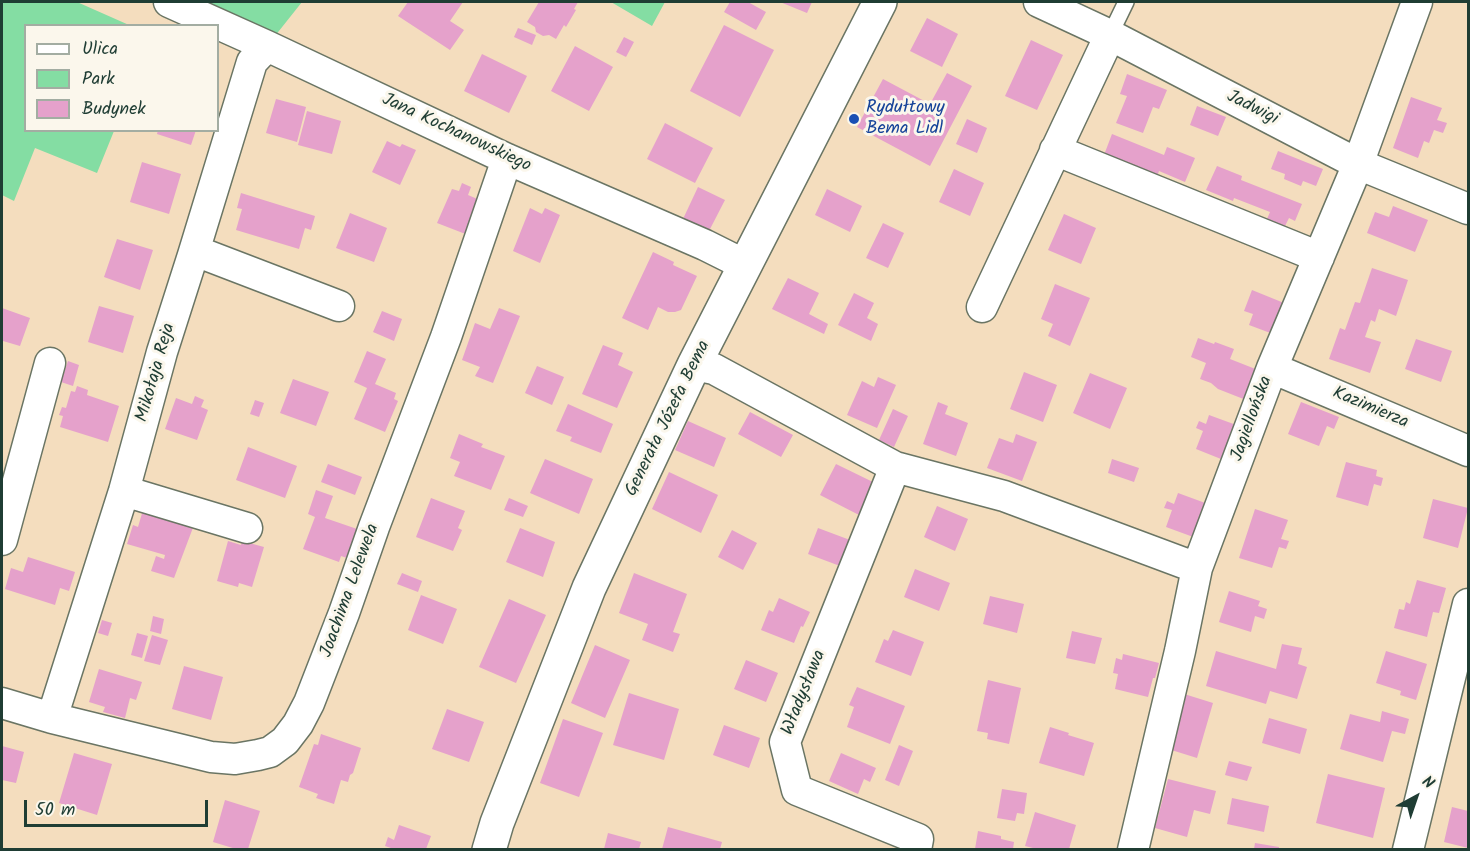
<!DOCTYPE html>
<meta charset="utf-8">
<style>
body{margin:0}
#map{position:relative;width:1470px;height:851px;overflow:hidden;background:#f4ddbe;font-family:Kalam,sans-serif}
canvas{display:block}
.frame{position:absolute;inset:0;border:3px solid #1f3d34;pointer-events:none}
.legend{position:absolute;left:24px;top:24px;width:195px;height:108px;box-sizing:border-box;background:#fbf7ec;border:2px solid #a3ada2;margin:0;padding:8px 10px;list-style:none;font-size:18px;color:#1f3d34}
.legend li{display:flex;align-items:center;gap:12px;height:30px}
.legend b{width:30px;border:2px solid #a3ada2}
.north{position:absolute;left:1386px;top:767px;width:60px;height:60px;-webkit-text-stroke:4px #fbf7ec;paint-order:stroke;rotate:40deg;font-size:16px;font-weight:700;line-height:24px;text-align:center;color:#1f3d34}
.north::after{content:'';display:block;margin:auto;width:21px;height:27px;background:#1f3d34;clip-path:polygon(50% 0,100% 100%,50% 72%,0 100%)}
.scale{position:absolute;left:24px;top:800px;width:184px;height:27px;box-sizing:border-box;border:3px solid #1f3d34;border-top:0;padding-left:8px;font-size:18px;line-height:21px;white-space:nowrap;color:#1f3d34;-webkit-text-stroke:4px #fbf7ec;paint-order:stroke}
</style>
<div id="map">
<canvas width="1470" height="851"></canvas>
<div class="frame"></div>
<ul class="legend">
<li><b style="height:8px;background:#fff"></b>Ulica</li>
<li><b style="height:16px;background:#84dda3"></b>Park</li>
<li><b style="height:16px;background:#e5a1cb"></b>Budynek</li>
</ul>
<div class="north">N</div>
<div class="scale">50 m</div>
</div>
<script>
const ctx = document.querySelector('canvas').getContext('2d');
ctx.lineJoin = 'round';
function fill(path, color) { ctx.fillStyle = color; ctx.fill(path, 'evenodd'); }
const poly = rows => new Path2D(rows.map(r => 'M' + r).join(''));
function strokePath(path, color, width, dash) { ctx.strokeStyle = color; ctx.lineWidth = width; ctx.lineCap = dash ? 'butt' : 'round'; ctx.setLineDash(dash || []); ctx.stroke(path); }
function drawText(font, color, halo, rows, align = 'center') {
  ctx.font = font + ' Kalam,sans-serif'; ctx.lineWidth = 6; ctx.setLineDash([]); ctx.textBaseline = 'middle'; ctx.strokeStyle = halo; ctx.fillStyle = color; for (const [text, x, y, turn = 0] of rows) {
    ctx.save(); ctx.translate(x, y); ctx.rotate((+turn || 0) * Math.PI / 180); ctx.textAlign = isNaN(turn) ? turn : align; if (halo) ctx.strokeText(text, 0, 0); ctx.fillText(text, 0, 0); ctx.restore();
  }
}
fill(poly([
 [2,2,77,2,129,25,26,26,26,130,114,131,97,173,35,148,14,201,2,195],
 [169,2,302,2,267,46],
 [611,2,665,2,652,26]
]), '#84dda3');
fill(poly([
 [408,2,463,2,450,21,464,30,450,50,398,16],
 [539,2,578,2,574,9,576,10,566,27,564,25,556,39,549,35,543,36,536,32,535,27,527,22],
 [730,2,748,2,766,12,756,30,724,12],
 [780,2,812,2,807,13],
 [927,18,958,34,942,67,910,51],
 [724,25,774,50,740,117,690,91],
 [518,28,536,35,532,45,514,37],
 [624,37,634,42,626,57,616,52],
 [1031,40,1063,55,1037,110,1005,96],
 [575,46,613,67,589,111,551,91],
 [482,54,527,76,509,113,464,91],
 [947,73,972,86,930,166,857,127,883,79,930,104],
 [1127,74,1167,90,1159,109,1153,107,1143,133,1116,123,1127,96,1120,94],
 [1411,97,1442,108,1437,120,1447,123,1443,133,1434,130,1429,143,1424,141,1418,158,1393,148],
 [276,99,306,107,297,142,266,133],
 [1197,106,1226,117,1218,136,1190,125],
 [307,111,341,121,332,154,298,145],
 [967,119,987,128,977,153,956,144],
 [665,123,713,148,695,183,647,159],
 [158,130,196,130,191,145,157,134],
 [1112,134,1164,155,1167,147,1195,158,1185,182,1159,171,1157,177,1104,155],
 [387,141,400,147,402,144,416,150,400,185,372,172],
 [1278,151,1323,169,1316,186,1303,181,1301,186,1284,179,1285,174,1271,169],
 [142,162,181,174,169,214,130,202],
 [1217,166,1242,176,1241,180,1302,204,1295,221,1289,218,1285,226,1267,219,1270,212,1234,198,1233,201,1206,190],
 [954,169,984,183,970,216,939,202],
 [462,183,471,187,468,195,482,201,468,235,437,223,452,189,459,191],
 [698,187,725,200,709,231,683,219],
 [827,189,862,206,850,232,815,215],
 [241,193,315,216,311,230,305,228,299,249,236,230,242,209,237,208],
 [1393,206,1428,220,1415,252,1367,233,1375,212,1389,217],
 [530,208,542,214,545,208,560,215,540,263,513,251],
 [350,213,387,228,374,262,336,248],
 [1064,214,1096,228,1081,264,1048,250],
 [883,223,904,233,888,268,866,258],
 [117,239,153,250,140,290,104,277],
 [653,252,674,262,673,265,697,276,681,310,675,312,668,312,658,307,648,330,622,318],
 [1372,268,1408,280,1396,316,1379,309,1375,322,1371,320,1365,337,1381,342,1370,373,1329,359,1340,328,1345,330,1355,302,1360,303],
 [788,278,819,293,809,314,828,324,824,334,772,309],
 [1055,284,1090,298,1070,346,1048,336,1053,324,1041,319],
 [1252,290,1284,303,1273,334,1249,325,1253,314,1244,311],
 [854,293,874,303,867,318,878,324,871,341,838,325],
 [99,306,134,316,123,353,88,342],
 [2,308,30,318,20,346,3,341,2,345],
 [499,308,520,316,493,383,475,376,480,367,462,360,475,323,490,329],
 [382,311,402,319,394,341,373,332],
 [1198,338,1214,344,1215,342,1234,349,1230,359,1258,370,1246,400,1218,389,1211,383,1200,379,1206,363,1191,357],
 [1416,339,1452,351,1441,382,1405,369],
 [603,345,623,353,618,365,633,372,617,408,582,394],
 [367,351,386,359,375,384,396,393,394,399,398,401,385,432,354,419,367,388,354,382],
 [68,361,79,365,73,386,61,382],
 [537,366,564,377,552,405,525,393],
 [1024,372,1057,385,1043,422,1010,409],
 [1090,373,1127,388,1110,429,1073,413],
 [878,377,896,385,877,428,847,415,862,381,874,387],
 [293,379,329,392,316,426,280,413],
 [77,386,88,390,87,395,119,406,108,442,60,427,63,416,59,415,62,407,66,408,71,391,75,392],
 [195,396,204,400,201,407,208,410,197,440,165,429,176,398,192,404],
 [255,400,264,403,259,417,250,414],
 [938,402,948,406,945,414,968,423,956,456,923,444],
 [1301,402,1339,417,1334,429,1327,426,1319,446,1288,434],
 [568,404,613,424,601,453,570,441,572,437,556,431],
 [893,409,908,416,894,447,879,440],
 [750,412,793,435,781,457,738,434],
 [1209,415,1239,426,1226,461,1196,449,1203,431,1196,428,1199,421,1206,424],
 [688,421,726,438,714,467,675,450],
 [459,434,483,444,481,447,505,456,491,490,454,476,460,462,450,458],
 [1016,434,1037,442,1022,481,987,468,999,438,1013,443],
 [248,447,297,466,285,498,236,480],
 [545,459,593,479,579,514,530,493],
 [1112,459,1139,468,1134,482,1108,473],
 [1346,462,1377,470,1376,476,1383,478,1381,486,1374,484,1368,506,1336,497],
 [328,464,362,477,355,495,321,482],
 [836,464,875,483,859,515,820,495],
 [669,472,718,495,701,533,652,509],
 [316,490,333,496,325,518,360,530,350,559,341,556,339,562,303,549,315,517,308,514],
 [1178,493,1208,504,1196,538,1166,527,1172,510,1164,508,1167,501,1174,504],
 [431,498,465,511,458,528,462,530,453,551,416,537],
 [509,498,528,506,523,517,504,510],
 [1433,499,1468,508,1458,548,1423,538],
 [937,506,968,519,955,551,924,537],
 [1255,509,1288,520,1281,539,1289,541,1286,549,1279,547,1272,568,1239,558],
 [143,510,194,525,174,578,151,571,156,556,164,559,165,555,127,544,133,525,138,527],
 [520,528,555,542,543,577,506,562],
 [818,528,850,540,840,566,808,554],
 [732,530,757,543,743,570,718,557],
 [228,541,241,545,242,541,264,547,252,587,239,583,238,587,217,581],
 [28,557,75,572,69,591,60,588,55,605,5,589,11,568,23,572],
 [915,569,950,583,939,611,904,597],
 [402,573,422,581,418,592,397,584],
 [634,573,687,594,673,632,680,634,673,652,642,640,648,624,619,613],
 [1417,580,1446,588,1439,613,1433,612,1427,637,1394,628,1399,609,1404,610,1406,602,1410,604],
 [1229,591,1260,601,1258,606,1267,609,1264,619,1255,616,1251,632,1219,622],
 [421,595,457,609,443,644,408,630],
 [990,596,1024,604,1017,633,983,624],
 [779,598,810,612,803,627,801,626,794,643,761,630,769,610,773,612],
 [509,599,546,615,516,683,479,667],
 [153,616,164,619,161,634,150,631],
 [102,620,112,623,108,636,98,633],
 [893,630,924,642,911,676,875,662,884,639,888,641],
 [1072,631,1102,638,1095,664,1066,658],
 [137,633,148,636,142,658,131,655],
 [152,635,168,640,160,665,144,661],
 [1282,644,1302,648,1298,664,1307,667,1297,699,1270,691,1266,704,1206,686,1216,651,1276,669],
 [595,645,630,660,605,718,571,703],
 [1386,651,1427,664,1416,700,1400,695,1401,691,1376,683],
 [1123,654,1159,663,1155,678,1153,678,1148,697,1115,689,1118,674,1113,673,1116,658,1122,660],
 [746,660,778,673,766,702,734,689],
 [184,666,223,677,211,720,172,709],
 [99,669,142,682,136,700,130,698,125,718,103,712,105,707,89,702],
 [988,680,1021,688,1009,744,987,739,988,733,977,731],
 [857,687,905,706,890,744,847,727,854,707,849,705],
 [629,693,679,709,664,760,613,745],
 [1181,693,1213,703,1197,758,1165,748],
 [447,709,484,722,469,762,432,749],
 [1382,711,1409,719,1405,734,1392,731,1383,762,1340,749,1350,714,1380,722],
 [1269,718,1307,729,1300,754,1262,743],
 [563,719,603,733,579,797,540,783],
 [724,725,760,738,749,768,713,755],
 [1050,727,1069,733,1068,735,1094,743,1084,776,1039,763],
 [321,734,361,748,353,773,350,775,348,782,341,780,334,804,316,798,318,794,299,787,314,744,318,745],
 [899,745,913,751,899,786,885,780],
 [2,746,24,752,16,783,2,780],
 [74,753,112,764,97,815,59,803],
 [841,753,876,768,870,782,864,779,858,794,829,781],
 [1229,761,1252,767,1247,781,1225,775],
 [1328,774,1385,788,1373,838,1316,823],
 [1168,779,1216,791,1210,814,1194,810,1187,837,1155,828],
 [1002,789,1027,793,1024,814,1017,813,1015,821,997,818],
 [1232,798,1269,806,1264,832,1227,824],
 [225,800,260,811,248,849,236,849,213,842],
 [1452,807,1468,811,1468,848,1444,842],
 [1035,812,1076,825,1069,849,1037,849,1025,846],
 [399,825,431,836,426,849,390,849,391,848,385,846,388,837,394,840],
 [668,827,722,842,720,849,662,849],
 [978,831,1001,836,1001,839,1014,842,1013,849,975,849],
 [608,833,641,842,639,849,604,849],
 [1255,843,1279,847,1279,849,1254,849]
]), '#e5a1cb');
const lane = poly([
 [1110,35,1126,2]
]);
const street = poly([
 [169,2,267,46,507,159,705,245,745,265],
 [1039,2,1110,35,1358,164,1468,209],
 [1055,150,1319,257],
 [193,255,206,255,339,306],
 [982,307,1110,35],
 [694,365,714,369,895,467,1004,496,1197,568],
 [1272,368,1468,451],
 [895,467,785,742,797,790,918,839,916,850],
 [124,491,247,528],
 [2,540,50,363],
 [2,703,52,718,211,757,235,759,258,755,270,752,285,741,298,724,309,703,344,613,374,527,446,337,507,159],
 [52,718,124,491,162,352,193,255,252,62,267,46],
 [1133,850,1180,651,1197,568,1272,368,1358,164,1417,2],
 [1408,850,1468,604]
]);
const secondary = poly([
 [489,850,497,823,589,588,694,365,880,2]
]);
strokePath(lane, '#6a7564', 18);
strokePath(street, '#6a7564', 33);
strokePath(secondary, '#6a7564', 36);
strokePath(lane, '#fff', 15);
strokePath(street, '#fff', 30);
strokePath(secondary, '#fff', 33);
for (const [x, y, r, color] of [
 [854,119,6,"#1a4fb4"]
]) { const dot = new Path2D(); dot.arc(x, y, r, 0, 2 * Math.PI); ctx.fillStyle = color; ctx.fill(dot); strokePath(dot, '#fbf7ec', 2); }
drawText('18px', '#164399', '#fbf7ec', [
 ["Rydułtowy",866,109],
 ["Bema Lidl",866,130]
], 'left');
drawText('18px', '#1f3d34', '#fbf7ec', [
 ["Jadwigi",1252,109,27],
 ["Jana Kochanowskiego",456,134,25],
 ["Mikołaja Reja",157,373,-74],
 ["Kazimierza",1370,409,23],
 ["Generała Józefa Bema",669,419,-64],
 ["Jagiellońska",1253,419,-70],
 ["Joachima Lelewela",351,591,-70],
 ["Władysława",805,693,-68]
]);
</script>
